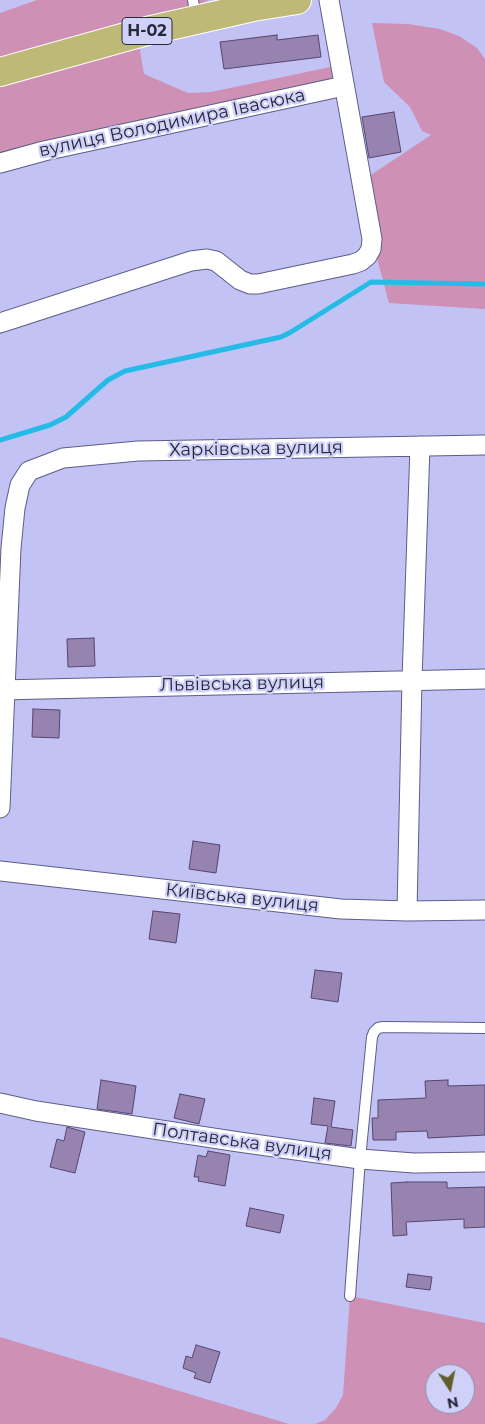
<!DOCTYPE html>
<meta charset="utf-8">
<style>
body{margin:0}
#map{position:relative;width:485px;height:1424px;overflow:hidden;background:#c2c3f4;font-family:Montserrat,sans-serif}
canvas{display:block}
.north{position:absolute;left:425px;top:1364px;width:50px;height:50px;box-sizing:border-box;background:#d0d1f9;border:1px solid #8d8dad;border-radius:50%;rotate:169deg;font-size:14px;font-weight:700;line-height:20px;text-align:center;color:#28283b}
.north::after{content:'';display:block;margin:auto;width:18px;height:22px;background:#625d2a;clip-path:polygon(50% 0,100% 100%,50% 72%,0 100%)}
</style>
<div id="map">
<canvas width="485" height="1424"></canvas>
<div class="north">N</div>
</div>
<script>
const ctx = document.querySelector('canvas').getContext('2d');
ctx.lineJoin = 'round';
function fill(path, color) { ctx.fillStyle = color; ctx.fill(path, 'evenodd'); }
const poly = rows => new Path2D(rows.map(r => 'M' + r).join(''));
function strokePath(path, color, width, dash) { ctx.strokeStyle = color; ctx.lineWidth = width; ctx.lineCap = dash ? 'butt' : 'round'; ctx.setLineDash(dash || []); ctx.stroke(path); }
function drawText(font, color, halo, rows, align = 'center') {
  ctx.font = font + ' Montserrat,sans-serif'; ctx.lineWidth = 4.5; ctx.setLineDash([]); ctx.textBaseline = 'middle'; ctx.strokeStyle = halo; ctx.fillStyle = color; for (const [text, x, y, turn = 0] of rows) {
    ctx.save(); ctx.translate(x, y); ctx.rotate((+turn || 0) * Math.PI / 180); ctx.textAlign = isNaN(turn) ? turn : align; if (halo) ctx.strokeText(text, 0, 0); ctx.fillText(text, 0, 0); ctx.restore();
  }
}
fill(poly([
 [37,0,209,0,137,33,144,74,188,93,211,92,340,65,344,86,0,163,0,13],
 [372,23,408,24,440,29,459,36,477,48,485,59,485,309,389,303,372,239,362,181,431,135,422,131,410,107,384,82],
 [350,1296,485,1323,485,1424,315,1424,325,1420,336,1408,343,1395],
 [435,1374,465,1374,465,1404,435,1404],
 [0,1337,289,1424,0,1424]
]), '#ce90b4');
strokePath(poly([
 [0,440,50,425,66,417,108,380,125,371,281,337,291,332,371,282,485,284]
]), '#25bbe7', 5);
const building = poly([
 [277,35,277,40,318,35,321,57,224,69,220,42,277,35],
 [394,112,401,152,369,158,362,117,394,112],
 [94,638,95,666,68,667,67,639,94,638],
 [33,709,60,710,59,738,32,737,33,709],
 [193,841,220,845,216,873,189,869,193,841],
 [153,911,180,914,176,943,149,939,153,911],
 [315,970,342,973,338,1002,311,998,315,970],
 [101,1080,136,1086,132,1114,97,1109,101,1080],
 [448,1080,448,1086,485,1085,485,1135,428,1138,427,1131,396,1132,396,1140,373,1140,372,1118,378,1118,378,1100,426,1098,425,1081,448,1080],
 [180,1094,205,1099,199,1124,174,1118,180,1094],
 [314,1098,335,1101,331,1127,353,1130,351,1146,325,1143,328,1126,311,1124,314,1098],
 [67,1127,85,1132,75,1173,50,1167,57,1139,64,1141,67,1127],
 [208,1151,230,1155,225,1186,198,1181,199,1177,194,1177,198,1155,206,1157,208,1151],
 [407,1182,447,1182,447,1188,485,1187,485,1227,464,1228,464,1219,406,1222,407,1235,393,1236,391,1183,407,1182],
 [250,1208,284,1215,280,1233,246,1226,250,1208],
 [408,1274,432,1277,430,1290,406,1287,408,1274],
 [196,1345,220,1352,210,1383,194,1378,196,1373,183,1368,186,1356,192,1358,196,1345]
]);
fill(building, '#9683b0');
strokePath(building, '#57456e', 1);
const lane = poly([
 [193,0,196,18],
 [350,1296,360,1159,372,1037,374,1032,378,1028,383,1027,485,1028]
]);
const street = poly([
 [0,163,44,151,344,86],
 [0,323,191,261,207,259,216,261,240,280,250,284,258,284,353,264,361,261,367,256,371,249,372,239,329,0],
 [0,690,485,679],
 [0,808,11,548,15,508,20,485,29,471,63,458,138,451,485,445],
 [0,871,341,909,407,911,485,910],
 [407,911,412,680,420,446],
 [0,1103,36,1111,239,1142,360,1159,414,1163,485,1162]
]);
const primary = poly([
 [0,72,147,31,253,7,297,0]
]);
strokePath(lane, '#5d5d88', 12);
strokePath(street, '#5d5d88', 21);
strokePath(primary, '#fff', 30);
strokePath(lane, '#fff', 10);
strokePath(street, '#fff', 19);
strokePath(primary, '#bfb977', 28);
for (const [x, y, w] of [
 [147,31,50]
]) { const box = new Path2D(); box.roundRect(x - w / 2, y - 13.5, w, 27, 4); ctx.fillStyle = '#d0d1f9'; ctx.fill(box); strokePath(box, '#28283b', 1); }
drawText('bold 16px', '#28283b', null, [
 ["Н-02",147,31]
]);
drawText('18px', '#28283b', '#d0d1f9', [
 ["вулиця Володимира Івасюка",172,123,-12],
 ["Харківська вулиця",256,449,-1],
 ["Львівська вулиця",242,684,-1],
 ["Київська вулиця",242,898,6],
 ["Полтавська вулиця",242,1142,8]
]);
</script>
